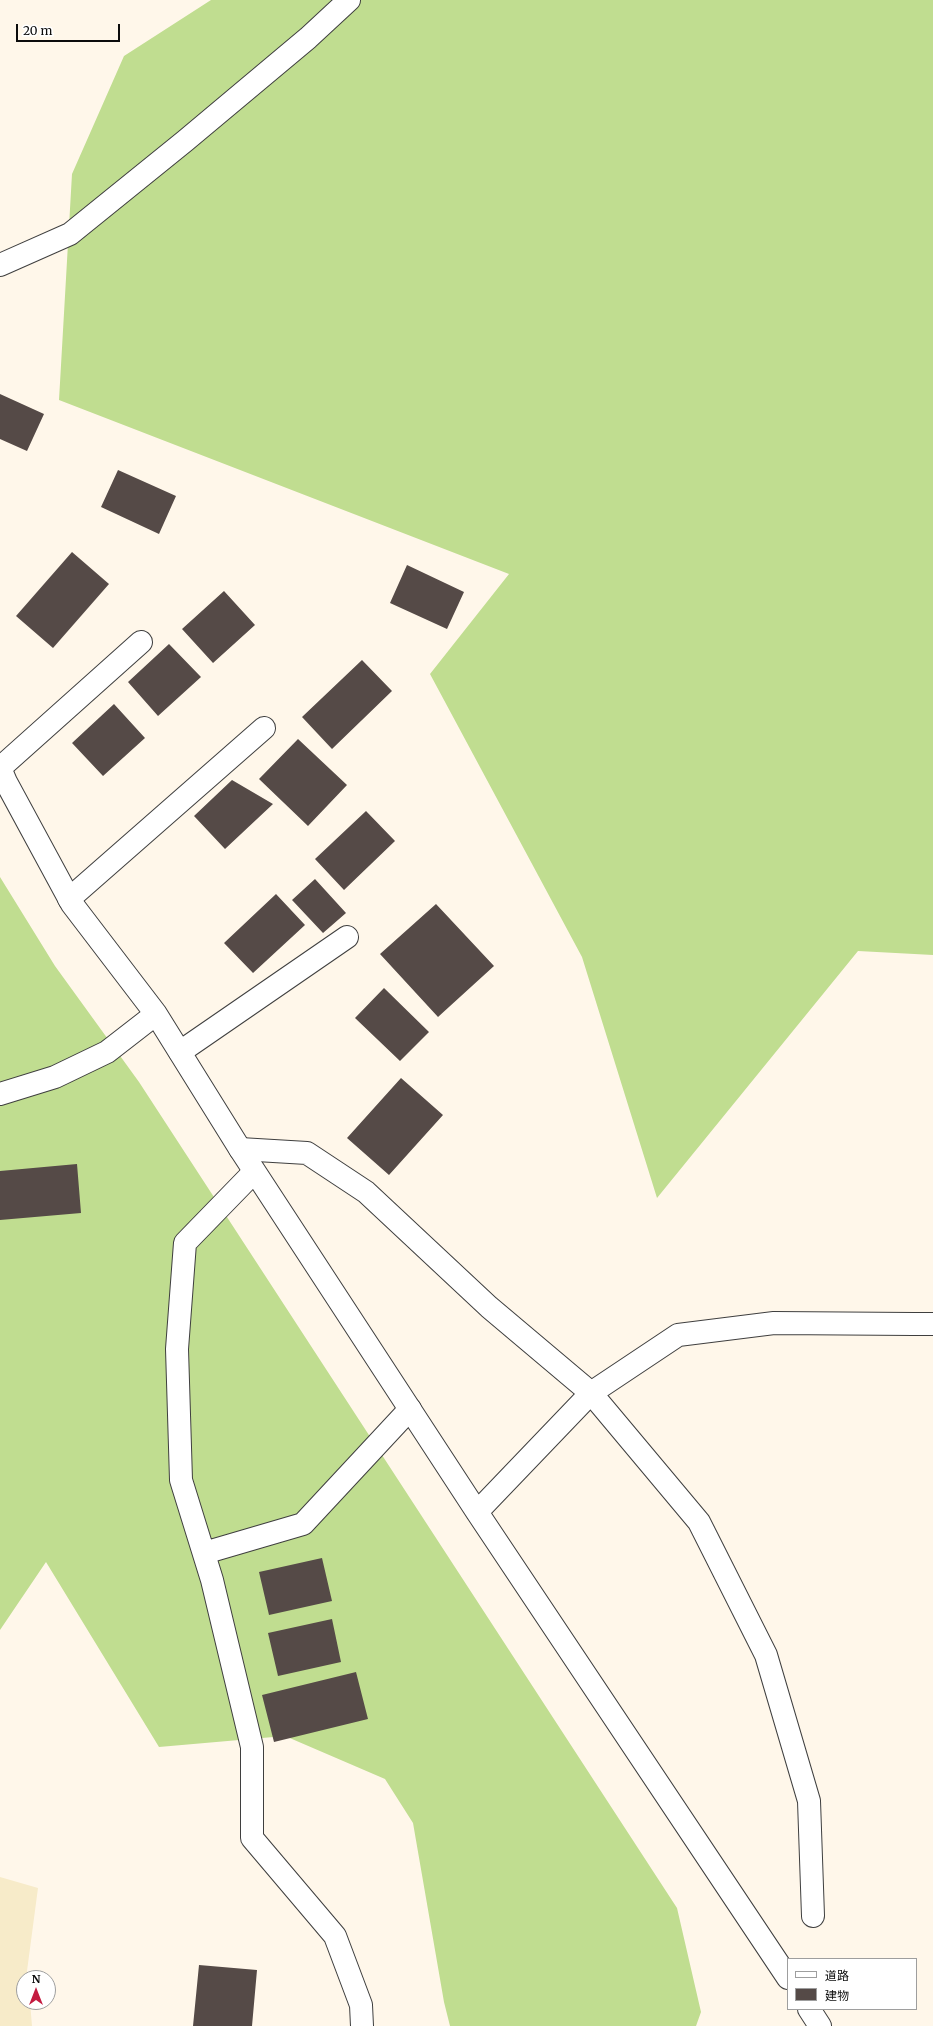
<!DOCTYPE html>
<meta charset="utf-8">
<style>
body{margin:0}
#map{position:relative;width:933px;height:2026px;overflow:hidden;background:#fff7ea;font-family:Merriweather,"Noto Sans JP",serif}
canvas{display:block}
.legend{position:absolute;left:787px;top:1958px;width:130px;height:52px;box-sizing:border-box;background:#fff;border:1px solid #9e9e9e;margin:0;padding:5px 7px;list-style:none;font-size:12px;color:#0c0c0c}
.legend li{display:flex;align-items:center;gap:8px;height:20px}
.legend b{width:20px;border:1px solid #9e9e9e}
.north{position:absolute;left:16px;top:1970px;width:40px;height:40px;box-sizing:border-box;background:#fff;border:1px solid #9e9e9e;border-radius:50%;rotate:0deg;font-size:11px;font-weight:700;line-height:16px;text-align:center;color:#0c0c0c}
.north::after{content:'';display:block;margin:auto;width:14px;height:18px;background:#c41b40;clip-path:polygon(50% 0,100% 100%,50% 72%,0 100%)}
.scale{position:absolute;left:16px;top:24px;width:104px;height:18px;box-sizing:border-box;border:2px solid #0c0c0c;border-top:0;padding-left:5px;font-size:12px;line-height:14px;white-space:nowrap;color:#0c0c0c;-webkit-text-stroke:3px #fff;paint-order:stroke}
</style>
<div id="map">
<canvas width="933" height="2026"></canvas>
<ul class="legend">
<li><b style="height:5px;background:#fff"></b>道路</li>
<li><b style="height:11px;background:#554a47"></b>建物</li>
</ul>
<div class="north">N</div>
<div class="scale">20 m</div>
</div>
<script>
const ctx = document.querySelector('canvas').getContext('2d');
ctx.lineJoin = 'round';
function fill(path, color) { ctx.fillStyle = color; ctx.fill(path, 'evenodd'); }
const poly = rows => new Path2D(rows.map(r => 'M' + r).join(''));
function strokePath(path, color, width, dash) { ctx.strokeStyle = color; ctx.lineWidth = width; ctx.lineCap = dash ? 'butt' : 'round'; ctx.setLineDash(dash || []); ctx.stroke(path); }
fill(poly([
 [0,1877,38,1888,27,1971,28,1978,24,1978,24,2002,30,2002,32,2026,0,2026]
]), '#f7ebc9');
fill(poly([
 [211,0,933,0,933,955,858,951,657,1198,582,957,430,674,509,574,59,400,72,174,124,56],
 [0,877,55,966,139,1082,677,1908,701,2012,696,2026,450,2026,444,2002,413,1823,385,1779,285,1736,159,1747,46,1562,0,1630]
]), '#c0dd90');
fill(poly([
 [0,394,44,414,27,451,0,439],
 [118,470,176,496,159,534,101,507],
 [72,552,109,584,53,648,16,616],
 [407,565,464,592,447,629,390,603],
 [224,591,255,625,213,663,182,629],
 [169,644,201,677,158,716,128,682],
 [362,660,392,691,332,749,302,717],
 [114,704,145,738,103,776,72,743],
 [298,739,347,785,308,826,259,779],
 [232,780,273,804,225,849,194,816],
 [366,811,395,841,344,890,315,859],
 [315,879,346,913,323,933,292,900],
 [276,894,305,925,253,973,224,943],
 [436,904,494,966,438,1017,380,954],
 [384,988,429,1032,400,1061,355,1018],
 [401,1078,443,1115,389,1175,347,1138],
 [77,1164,81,1213,0,1220,0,1171],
 [322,1558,332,1601,269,1615,259,1572],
 [332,1619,341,1662,278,1676,268,1633],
 [356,1672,368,1719,274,1742,262,1695],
 [199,1965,257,1970,252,2026,193,2026]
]), '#554a47');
const minor = poly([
 [0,768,141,642],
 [69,899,264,728],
 [180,1052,347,937],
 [240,1149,307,1153,366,1192,489,1307,591,1393,699,1522,766,1655,809,1801,813,1916],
 [254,1172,185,1243,177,1349,181,1480,212,1580,252,1747,252,1838,335,1936,361,2005,362,2026],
 [914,1324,933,1324],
 [204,1553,303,1524,410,1409]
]);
const tertiary = poly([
 [0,265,70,234,185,141,308,38,349,0],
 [0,768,6,782,72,904,156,1014,240,1149,477,1512,788,1978],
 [0,1094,55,1077,107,1052,156,1014],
 [477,1512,591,1393,678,1335,774,1323,914,1324],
 [809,2009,820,2026]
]);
strokePath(minor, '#3f3f3f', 24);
strokePath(tertiary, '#3f3f3f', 24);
strokePath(minor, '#fff', 22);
strokePath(tertiary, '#fff', 22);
</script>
